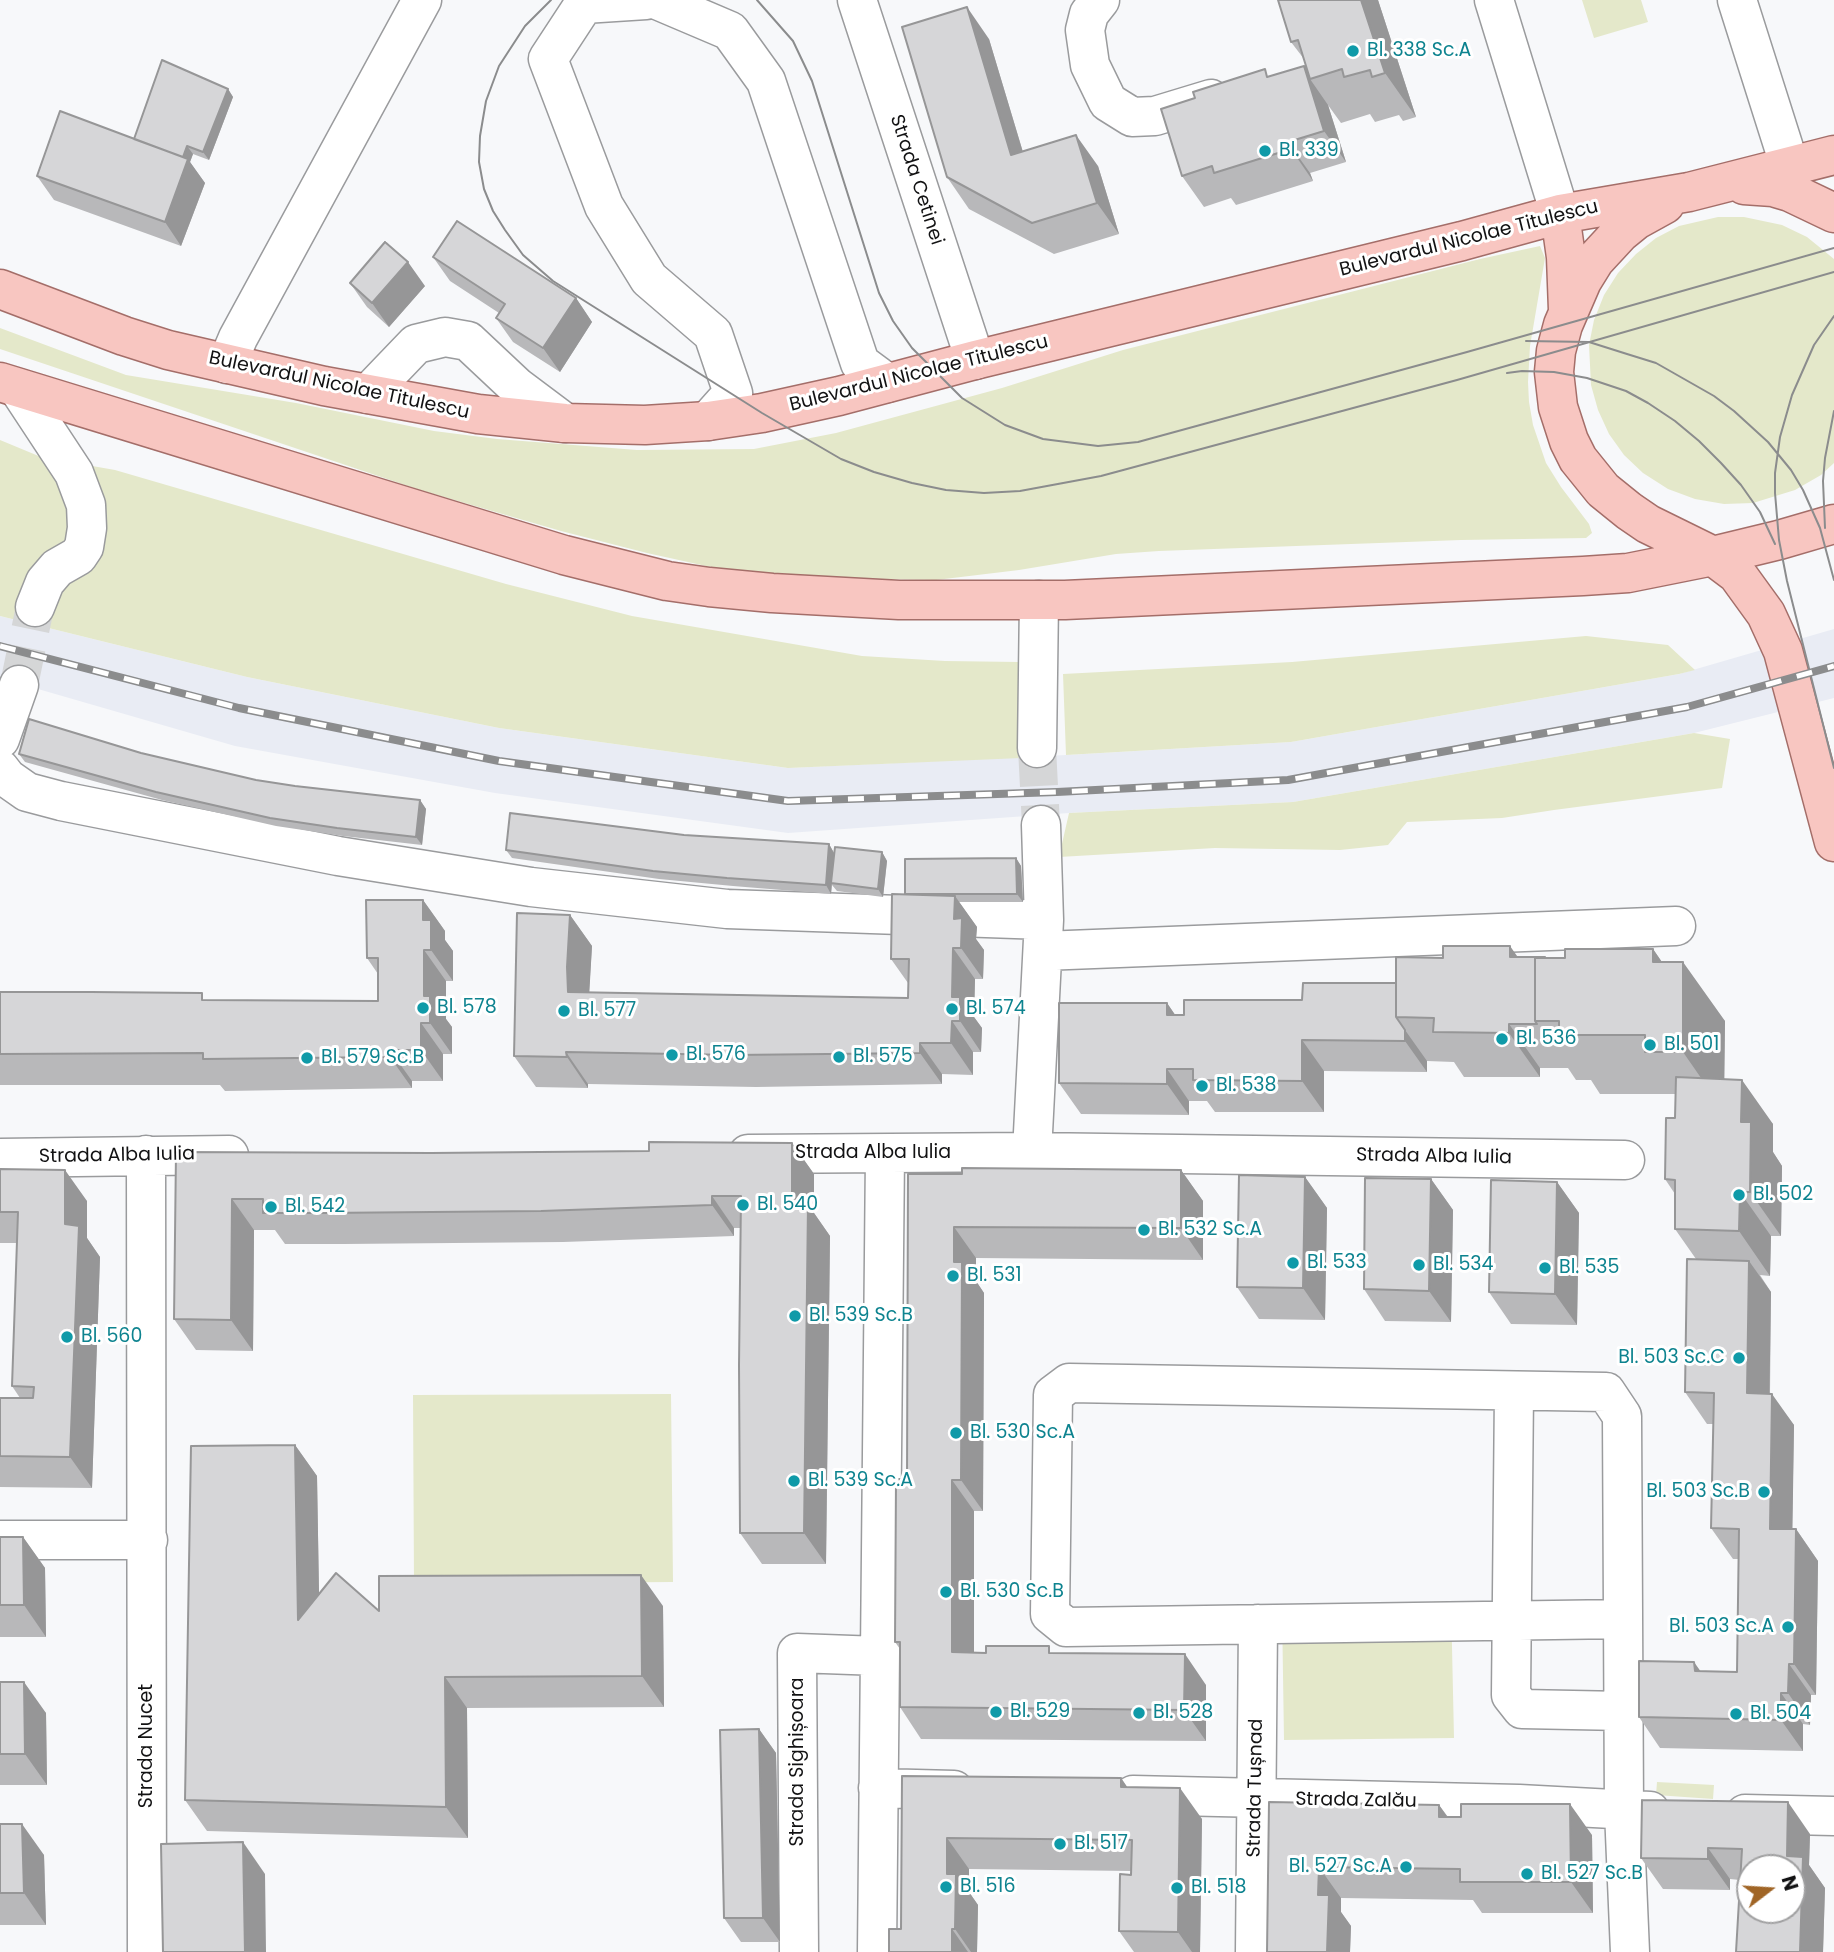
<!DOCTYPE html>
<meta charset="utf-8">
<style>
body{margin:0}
#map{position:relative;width:1834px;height:1952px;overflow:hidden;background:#f7f8fa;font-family:Poppins,sans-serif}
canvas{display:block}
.north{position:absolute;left:1736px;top:1854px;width:70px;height:70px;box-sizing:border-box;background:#fff;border:2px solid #a0a0a1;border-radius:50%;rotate:73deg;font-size:19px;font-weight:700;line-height:28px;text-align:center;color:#121213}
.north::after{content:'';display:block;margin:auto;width:24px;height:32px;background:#a06526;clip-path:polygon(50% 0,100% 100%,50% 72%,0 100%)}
</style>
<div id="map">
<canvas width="1834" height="1952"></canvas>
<div class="north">N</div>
</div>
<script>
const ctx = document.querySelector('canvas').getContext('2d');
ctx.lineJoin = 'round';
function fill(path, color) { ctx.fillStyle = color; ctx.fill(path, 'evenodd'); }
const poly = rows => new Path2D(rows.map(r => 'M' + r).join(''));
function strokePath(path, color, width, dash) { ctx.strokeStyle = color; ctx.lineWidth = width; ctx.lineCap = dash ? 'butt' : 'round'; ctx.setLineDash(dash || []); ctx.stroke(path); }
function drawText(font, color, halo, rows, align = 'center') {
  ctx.font = font + ' Poppins,sans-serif'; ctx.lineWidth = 6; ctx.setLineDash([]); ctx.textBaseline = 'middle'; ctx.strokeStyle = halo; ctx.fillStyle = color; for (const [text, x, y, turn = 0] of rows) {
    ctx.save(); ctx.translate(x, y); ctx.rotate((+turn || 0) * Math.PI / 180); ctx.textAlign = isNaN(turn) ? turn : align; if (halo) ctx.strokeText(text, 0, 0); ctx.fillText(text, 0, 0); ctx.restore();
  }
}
fill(poly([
 [0,616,247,677,499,728,788,768,1066,755,1291,742,1679,674,1834,629,1834,698,1694,733,1293,802,1069,813,788,833,495,793,235,746,0,678]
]), '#e9ecf4');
fill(poly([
 [1582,0,1641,0,1648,22,1594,38],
 [1718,217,1744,217,1782,225,1807,237,1834,259,1834,463,1821,475,1795,490,1753,503,1724,504,1695,499,1668,489,1643,473,1624,455,1609,434,1598,410,1591,385,1589,345,1594,320,1604,295,1618,273,1636,254,1656,238,1679,226],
 [1540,246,1545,258,1530,346,1528,382,1529,402,1533,425,1546,463,1561,487,1589,524,1592,533,1586,538,1461,540,1159,551,1116,554,1019,570,936,580,819,578,758,574,706,566,647,553,561,531,420,490,0,349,0,328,126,375,296,403,434,431,497,439,637,450,754,449,836,433,1002,388,1123,350,1480,259],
 [0,440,41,457,115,470,506,584,632,616,862,656,945,661,1019,662,1021,758,788,768,499,728,247,677,0,616],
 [1586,636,1668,645,1695,670,1679,674,1291,742,1066,755,1063,674,1292,662],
 [1694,733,1730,739,1722,788,1554,810,1502,818,1407,822,1388,845,1340,850,1215,848,1059,857,1069,813,1293,802],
 [671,1394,673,1582,414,1584,413,1395],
 [1451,1601,1454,1738,1284,1740,1282,1610],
 [1657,1782,1714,1785,1713,1799,1656,1795]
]), '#e4e8ca');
strokePath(poly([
 [19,685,35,607],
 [1037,748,1041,825]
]), '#d5d6d7', 38, [38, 19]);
const minor = poly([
 [646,0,584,4,548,59,604,206,649,279,713,334,733,393,708,421],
 [657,0,730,31,766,81,860,363,887,383],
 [857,0,975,360],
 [1100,0,1089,14,1085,30,1090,65,1108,102,1132,117,1155,116,1211,99],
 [1494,0,1560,214],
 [1737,0,1790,167],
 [227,364,238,338,422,0],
 [18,388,74,473,86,505,87,528,84,547,78,556,57,568,45,582,35,607],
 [368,394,416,344,445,337,468,341,517,387,565,423],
 [0,739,19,685],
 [1037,748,1039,600],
 [0,769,7,778,27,792,61,801,338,856,531,887,727,909,1044,920],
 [1043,951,1676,926],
 [1032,1152,1044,920,1041,825],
 [748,1154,1032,1152,1625,1160],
 [146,1155,147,1952],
 [0,1158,229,1155],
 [1514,1391,1511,1695,1522,1709,1623,1711],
 [0,1540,148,1540],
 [1623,1619,1066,1627,1050,1614,1053,1395,1069,1383,1606,1392,1622,1416,1624,1811,1630,1952],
 [878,1788,954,1790],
 [1133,1795,1519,1804,1650,1811],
 [1745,1814,1834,1816],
 [799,1952,797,1653,879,1656],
 [877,1952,885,1154],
 [1255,1952,1258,1624]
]);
const major = poly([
 [1744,185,1773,187,1790,192,1834,213],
 [1665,204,1636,220,1620,233,1595,260,1582,281,1563,325,1556,351,1554,372,1558,407,1569,441,1578,459,1603,490,1629,511,1648,524,1713,556,1737,574,1766,614,1783,651,1834,842],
 [1560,214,1566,257,1568,310],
 [0,289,124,336,168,350,324,386,478,414,565,423,645,425,708,421,762,413,839,396,975,360,1462,241,1560,214,1689,192,1834,155],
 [0,382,564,555,667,581,709,587,772,593,899,600,1065,600,1583,576,1628,573,1713,556,1779,540,1834,524]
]);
strokePath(minor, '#9a9b9d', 41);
strokePath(major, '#a46e69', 41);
strokePath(minor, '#fff', 38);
strokePath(major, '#f8c6c1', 38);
strokePath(poly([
 [551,0,525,26,499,66,486,101,480,136,479,162,484,189,493,211,505,230,523,255,553,281,762,413,841,459,874,472,912,483,946,490,984,493,1020,491,1101,476,1457,380,1834,272],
 [757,0,793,41,812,81,879,293,893,321,912,348,962,398,1005,425,1043,439,1098,446,1138,442,1467,352,1834,248],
 [1834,316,1814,345,1792,395,1780,437,1775,473,1775,493,1779,540,1787,581,1834,768],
 [1526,341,1589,342,1627,354,1656,363,1714,396,1734,411,1768,442,1791,470,1803,490,1820,528,1834,580],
 [1507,373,1522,371,1554,372,1587,378,1626,391,1648,403,1675,421,1699,441,1721,463,1741,485,1760,512,1775,544],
 [1825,528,1823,481,1825,458,1834,411]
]), '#8b8c8d', 2);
const rail = poly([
 [0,646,239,708,499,761,788,801,1057,792,1288,780,1687,707,1834,666]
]);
strokePath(rail, '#8b8c8d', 8);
strokePath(rail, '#fff', 5, [16]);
fill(poly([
 [1278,0,1378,0,1416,117,1403,121,1399,115,1375,122,1370,114,1341,123,1328,105,1346,162,1310,173,1313,181,1236,205,1231,198,1204,207,1182,176,1270,76,1308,71,1304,59,1291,42],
 [989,39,1023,152,1098,166,1119,234,1054,254,969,209,947,177],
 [228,89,233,97,209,160,193,154,190,162,205,183,181,246,54,200,37,176,134,139],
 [433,257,576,298,592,322,560,372,513,342,496,318,499,313,450,281],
 [350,283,425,286,389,327,367,307],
 [141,753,256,780,295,786,420,800,426,809,422,845,343,836,276,826,162,800,25,762,19,754],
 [684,835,829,844,834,853,882,852,887,861,883,897,837,891,832,885,831,894,733,886,659,879,512,858,506,850],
 [1016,858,1021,866,1023,902,959,902,977,927,976,939,984,950,983,979,975,979,974,1017,982,1028,981,1052,973,1052,973,1075,942,1074,942,1084,756,1087,588,1084,588,1088,536,1087,514,1056,570,915,592,946,589,992,908,998,908,983,891,959,905,895],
 [423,900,445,931,445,940,453,951,453,981,446,981,446,1019,452,1027,452,1054,443,1054,443,1081,412,1081,412,1088,225,1091,220,1085,0,1085,0,992,207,1000,378,1001,378,974,367,958],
 [1653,949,1662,962,1725,1021,1724,1079,1773,1124,1773,1152,1782,1166,1781,1236,1771,1236,1770,1276,1760,1275,1771,1292,1770,1394,1794,1425,1792,1529,1796,1529,1818,1561,1816,1695,1811,1695,1810,1725,1803,1724,1803,1751,1660,1748,1639,1717,1701,1671,1737,1672,1739,1559,1733,1559,1711,1528,1713,1424,1707,1424,1685,1392,1696,1259,1675,1229,1675,1194,1665,1179,1675,1118,1675,1094,1600,1094,1591,1080,1576,1080,1568,1068,1540,1068,1540,1077,1464,1077,1454,1062,1427,1061,1427,1072,1324,1071,1324,1112,1215,1112,1207,1101,1189,1101,1189,1115,1081,1114,1059,1083,1167,1003,1175,1015,1184,1015,1302,1000,1396,983,1518,957,1565,958],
 [792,1143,814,1174,814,1213,830,1236,826,1564,762,1564,740,1533,741,1228,734,1228,734,1236,563,1242,344,1244,285,1244,275,1230,254,1230,253,1351,196,1350,174,1319,176,1152,431,1153,649,1151],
 [0,1169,87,1201,87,1238,100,1257,92,1488,0,1487,0,1398,20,1398,12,1386,17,1243,0,1243],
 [1181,1170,1203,1201,1203,1260,976,1258,976,1281,984,1293,983,1511,974,1511,974,1652,1054,1653,1206,1685,1206,1741,921,1739,900,1707,900,1649,895,1642,907,1479,962,1174],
 [1305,1177,1327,1208,1325,1320,1259,1319,1237,1287],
 [1431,1179,1453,1210,1451,1322,1385,1321,1364,1289],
 [1557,1182,1579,1213,1577,1325,1511,1324,1489,1292],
 [295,1445,317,1476,319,1594,379,1611,663,1606,664,1707,467,1708,468,1838,207,1831,185,1800],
 [0,1537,23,1537,45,1568,46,1637,0,1637],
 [0,1682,46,1713,47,1785,0,1785],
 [759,1729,776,1753,780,1942,741,1942,724,1918],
 [902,1776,1121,1778,1127,1787,1202,1819,1200,1952,1134,1952,1119,1931,1131,1871,969,1869,969,1892,978,1905,977,1952,889,1952,901,1929],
 [1269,1802,1439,1805,1448,1817,1592,1835,1593,1913,1482,1913,1473,1900,1341,1898,1341,1912,1351,1926,1350,1952,1267,1952],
 [0,1824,44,1855,46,1925,0,1925],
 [1810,1834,1809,1865,1825,1888,1823,1952,1736,1952,1740,1880,1730,1879,1730,1890,1663,1889,1641,1858]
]), '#b8b8ba');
fill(poly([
 [1361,0,1378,0,1416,117,1385,73],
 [967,7,989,39,1033,186,1011,155],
 [1304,66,1312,78,1310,79,1328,105,1346,162,1324,131],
 [228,89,233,97,209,160,203,152],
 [1076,135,1098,166,1119,234,1097,203],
 [1288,142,1310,173,1313,181,1291,149],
 [187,146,193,154,190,162,205,183,181,246,165,222,179,167],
 [408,262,425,286,389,327,372,303],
 [576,298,592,322,560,372,543,348],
 [420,800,426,809,422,845,416,837],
 [829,844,834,853,831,894,826,885],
 [882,852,887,861,883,897,878,889],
 [1016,858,1021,866,1023,902,1017,894],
 [955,896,977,927,976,939,984,950,983,979,961,948,954,919],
 [423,900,445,931,445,940,453,951,453,981,431,950,423,920],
 [570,915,592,946,589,998,568,992,567,967],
 [1510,946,1541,990,1510,957],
 [953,948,975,979,974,1017,982,1028,981,1052,960,1021,952,997],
 [1653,949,1683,993,1683,962,1725,1021,1724,1111,1683,1052,1653,962],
 [424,950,446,981,446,1019,452,1027,452,1054,430,1023,424,996],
 [1167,1003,1189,1035,1167,1015],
 [952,1021,973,1052,973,1075,951,1043],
 [421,1023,443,1054,443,1081,421,1050],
 [1509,1024,1540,1068,1540,1077,1509,1033],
 [1405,1030,1427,1061,1427,1072,1405,1041],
 [1302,1040,1324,1071,1324,1112,1302,1081],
 [920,1043,942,1074,942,1084,920,1053],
 [390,1050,412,1081,412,1088,390,1057],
 [566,1052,588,1084,588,1088,567,1057],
 [1167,1069,1189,1101,1189,1115,1167,1084],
 [1742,1080,1773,1124,1773,1152,1782,1166,1781,1236,1750,1192,1741,1122],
 [792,1143,814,1174,814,1213,830,1236,826,1564,804,1533,792,1204],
 [65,1170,87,1201,87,1238,100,1257,92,1488,70,1457,65,1224],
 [1181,1170,1203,1201,1203,1260,1181,1228],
 [1305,1177,1327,1208,1325,1320,1303,1288],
 [1431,1179,1453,1210,1451,1322,1429,1291],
 [1557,1182,1579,1213,1577,1325,1555,1294],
 [1740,1192,1771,1236,1770,1276,1739,1231],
 [712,1196,734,1228,734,1236,712,1205],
 [232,1199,254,1230,253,1351,231,1320],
 [954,1227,976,1258,976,1281,984,1293,983,1511,961,1480,954,1262],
 [1749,1261,1771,1292,1769,1425,1747,1393],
 [1772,1394,1794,1425,1792,1560,1770,1529],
 [295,1445,317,1476,320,1651,298,1620],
 [952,1480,974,1511,974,1684,952,1652],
 [1796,1529,1818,1561,1816,1695,1794,1664],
 [23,1537,45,1568,46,1637,24,1605],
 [641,1575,663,1606,664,1707,642,1676],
 [1185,1654,1206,1685,1206,1741,1184,1710],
 [1694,1662,1716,1693,1695,1671],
 [1789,1664,1811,1695,1810,1725,1788,1693],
 [445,1677,467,1708,468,1838,446,1807],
 [24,1682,46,1713,47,1785,25,1754],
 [1781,1693,1803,1724,1803,1751,1781,1720],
 [759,1729,776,1753,780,1942,763,1918],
 [1121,1778,1143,1810,1121,1787],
 [1180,1788,1202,1819,1200,1952,1192,1952,1178,1932],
 [1788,1802,1810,1834,1809,1865,1825,1888,1823,1952,1800,1952,1787,1856],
 [1570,1804,1592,1835,1593,1913,1571,1882],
 [1439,1805,1461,1836,1439,1817],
 [22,1824,44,1855,46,1925,24,1893],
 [947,1838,969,1869,969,1892,978,1905,977,1952,971,1952,955,1929,947,1874],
 [243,1842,265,1874,266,1952,245,1952],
 [1708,1848,1730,1879,1730,1890,1708,1859],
 [1319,1867,1341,1898,1341,1912,1351,1926,1350,1952,1327,1952,1318,1895],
 [952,1929,968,1952,952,1952]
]), '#969697');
const building = poly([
 [1278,0,1361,0,1385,73,1372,77,1370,70,1344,77,1342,69,1310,79,1298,40,1291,42,1278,0],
 [967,7,1011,155,1076,135,1097,203,1032,223,947,177,902,27,967,7],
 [162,60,228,89,203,152,187,146,183,157,134,139,162,60],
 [1304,66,1324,131,1288,142,1291,149,1214,173,1212,166,1182,176,1161,109,1195,98,1193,92,1265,69,1267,77,1304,66],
 [60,111,188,159,165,222,37,176,60,111],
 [457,221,576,298,543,348,496,318,505,304,433,257,457,221],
 [385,242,408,262,372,303,350,283,385,242],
 [29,719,141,753,256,780,295,786,420,800,416,837,337,828,270,818,156,792,19,754,29,719],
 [510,813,684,835,829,844,826,885,727,878,653,871,506,850,510,813],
 [835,847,882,852,878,889,831,883,835,847],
 [1016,858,1017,894,905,894,905,859,1016,858],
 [892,894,955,896,954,919,962,918,961,948,953,948,952,997,960,997,960,1021,952,1021,951,1043,920,1043,920,1053,734,1055,566,1052,567,1057,514,1056,517,913,570,915,567,967,568,992,908,998,909,959,891,959,892,894],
 [366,900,423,900,423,920,431,920,431,950,424,950,424,996,430,996,430,1023,421,1023,421,1050,390,1050,390,1057,203,1059,203,1053,0,1054,0,992,91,992,202,993,202,1000,378,1001,378,958,367,958,366,900],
 [1443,946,1510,946,1510,957,1545,957,1535,958,1535,1021,1537,1024,1509,1024,1509,1033,1433,1032,1434,1018,1396,1017,1396,957,1443,958,1443,946],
 [1565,949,1653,949,1653,962,1683,962,1683,1052,1645,1052,1645,1035,1559,1035,1559,1021,1535,1021,1535,958,1565,958,1565,949],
 [1303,983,1396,983,1396,1017,1405,1030,1405,1041,1302,1040,1302,1081,1193,1080,1193,1069,1167,1069,1167,1084,1059,1083,1059,1003,1167,1003,1167,1015,1184,1015,1184,1000,1302,1000,1303,983],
 [1676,1077,1742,1080,1741,1122,1751,1122,1750,1192,1740,1192,1739,1231,1675,1229,1675,1180,1665,1179,1666,1118,1675,1118,1676,1077],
 [649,1142,792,1143,792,1204,808,1204,804,1533,740,1533,739,1365,741,1196,712,1196,712,1205,541,1211,322,1213,263,1213,263,1199,232,1199,231,1320,174,1319,176,1152,431,1153,649,1151,649,1142],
 [962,1168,1181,1170,1181,1228,954,1227,954,1262,962,1262,961,1480,952,1480,952,1652,986,1653,986,1646,1049,1646,1049,1653,1185,1654,1184,1710,900,1707,900,1642,895,1642,896,1479,907,1479,908,1174,962,1174,962,1168],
 [0,1169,65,1170,65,1224,79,1226,70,1457,0,1456,0,1398,33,1398,34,1387,12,1386,18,1212,0,1212,0,1169],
 [1239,1175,1305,1177,1303,1288,1237,1287,1239,1175],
 [1365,1178,1431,1179,1429,1291,1364,1289,1365,1178],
 [1491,1180,1557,1182,1555,1294,1489,1292,1491,1180],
 [1687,1259,1749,1261,1747,1393,1772,1394,1770,1529,1796,1529,1794,1664,1789,1664,1788,1693,1781,1693,1781,1720,1639,1717,1639,1661,1694,1662,1695,1671,1737,1672,1739,1529,1711,1528,1714,1393,1685,1392,1687,1259],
 [295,1445,298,1620,336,1573,379,1611,379,1576,641,1575,642,1676,445,1677,446,1807,185,1800,191,1446,295,1445],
 [0,1537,23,1537,24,1605,0,1605,0,1537],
 [0,1682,24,1682,25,1754,0,1754,0,1682],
 [759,1729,763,1918,724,1918,720,1730,759,1729],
 [902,1776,1121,1778,1121,1787,1180,1788,1178,1932,1119,1931,1120,1874,1131,1875,1132,1840,947,1838,947,1874,956,1874,955,1929,952,1929,952,1952,889,1952,889,1929,901,1929,902,1776],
 [1642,1800,1788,1802,1787,1856,1803,1857,1800,1952,1736,1952,1742,1849,1708,1848,1708,1859,1641,1858,1642,1800],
 [1750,1868,1792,1868,1792,1910,1750,1910,1750,1868],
 [1269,1802,1439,1805,1439,1817,1461,1817,1461,1804,1570,1804,1571,1882,1460,1882,1460,1869,1319,1867,1318,1895,1329,1895,1327,1952,1267,1952,1269,1802],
 [0,1824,22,1824,24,1893,0,1893,0,1824],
 [243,1842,245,1952,163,1952,161,1844,243,1842]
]);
fill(building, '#d6d6d8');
strokePath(building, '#969697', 2);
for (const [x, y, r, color] of [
 [1353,51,7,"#0f9aa8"],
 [1265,151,7,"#0f9aa8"],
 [423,1008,7,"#0f9aa8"],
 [952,1009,7,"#0f9aa8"],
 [564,1011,7,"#0f9aa8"],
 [1502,1039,7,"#0f9aa8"],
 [1650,1045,7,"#0f9aa8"],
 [672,1055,7,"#0f9aa8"],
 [839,1057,7,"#0f9aa8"],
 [307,1058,7,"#0f9aa8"],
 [1202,1086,7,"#0f9aa8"],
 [1739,1195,7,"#0f9aa8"],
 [743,1205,7,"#0f9aa8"],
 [271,1207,7,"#0f9aa8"],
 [1144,1230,7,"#0f9aa8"],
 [1293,1263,7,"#0f9aa8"],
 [1419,1265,7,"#0f9aa8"],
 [1545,1268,7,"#0f9aa8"],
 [953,1276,7,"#0f9aa8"],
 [795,1316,7,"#0f9aa8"],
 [67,1337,7,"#0f9aa8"],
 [1739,1358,7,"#0f9aa8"],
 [956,1433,7,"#0f9aa8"],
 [794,1481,7,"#0f9aa8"],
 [1764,1492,7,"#0f9aa8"],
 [946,1592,7,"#0f9aa8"],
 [1788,1627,7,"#0f9aa8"],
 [996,1712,7,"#0f9aa8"],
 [1139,1713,7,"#0f9aa8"],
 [1736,1714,7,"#0f9aa8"],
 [1060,1844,7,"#0f9aa8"],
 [1406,1867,7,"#0f9aa8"],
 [1527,1874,7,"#0f9aa8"],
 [946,1887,7,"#0f9aa8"],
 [1177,1888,7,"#0f9aa8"]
]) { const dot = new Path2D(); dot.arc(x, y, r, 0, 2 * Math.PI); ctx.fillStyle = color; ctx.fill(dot); strokePath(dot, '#fff', 2.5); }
drawText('19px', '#0d838f', '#fff', [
 ["Bl. 338 Sc.A",1367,51],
 ["Bl. 339",1279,151],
 ["Bl. 578",437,1008],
 ["Bl. 574",966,1009],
 ["Bl. 577",578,1011],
 ["Bl. 536",1516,1039],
 ["Bl. 501",1664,1045],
 ["Bl. 576",686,1055],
 ["Bl. 575",853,1057],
 ["Bl. 579 Sc.B",321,1058],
 ["Bl. 538",1216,1086],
 ["Bl. 502",1753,1195],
 ["Bl. 540",757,1205],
 ["Bl. 542",285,1207],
 ["Bl. 532 Sc.A",1158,1230],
 ["Bl. 533",1307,1263],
 ["Bl. 534",1433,1265],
 ["Bl. 535",1559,1268],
 ["Bl. 531",967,1276],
 ["Bl. 539 Sc.B",809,1316],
 ["Bl. 560",81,1337],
 ["Bl. 503 Sc.C",1725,1358,"right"],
 ["Bl. 530 Sc.A",970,1433],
 ["Bl. 539 Sc.A",808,1481],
 ["Bl. 503 Sc.B",1750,1492,"right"],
 ["Bl. 530 Sc.B",960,1592],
 ["Bl. 503 Sc.A",1774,1627,"right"],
 ["Bl. 529",1010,1712],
 ["Bl. 528",1153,1713],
 ["Bl. 504",1750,1714],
 ["Bl. 517",1074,1844],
 ["Bl. 527 Sc.A",1392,1867,"right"],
 ["Bl. 527 Sc.B",1541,1874],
 ["Bl. 516",960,1887],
 ["Bl. 518",1191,1888]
], 'left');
drawText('19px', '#121213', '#fff', [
 ["Strada Cetinei",916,180,72],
 ["Bulevardul Nicolae Titulescu",1469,239,-14],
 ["Bulevardul Nicolae Titulescu",919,374,-14],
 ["Bulevardul Nicolae Titulescu",339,386,12],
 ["Strada Alba Iulia",873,1153],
 ["Strada Alba Iulia",117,1156,-1],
 ["Strada Alba Iulia",1434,1157,1],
 ["Strada Nucet",147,1746,-90],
 ["Strada Sighișoara",798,1762,-90],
 ["Strada Tușnad",1256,1788,-89],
 ["Strada Zalău",1356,1801,1]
]);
</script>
